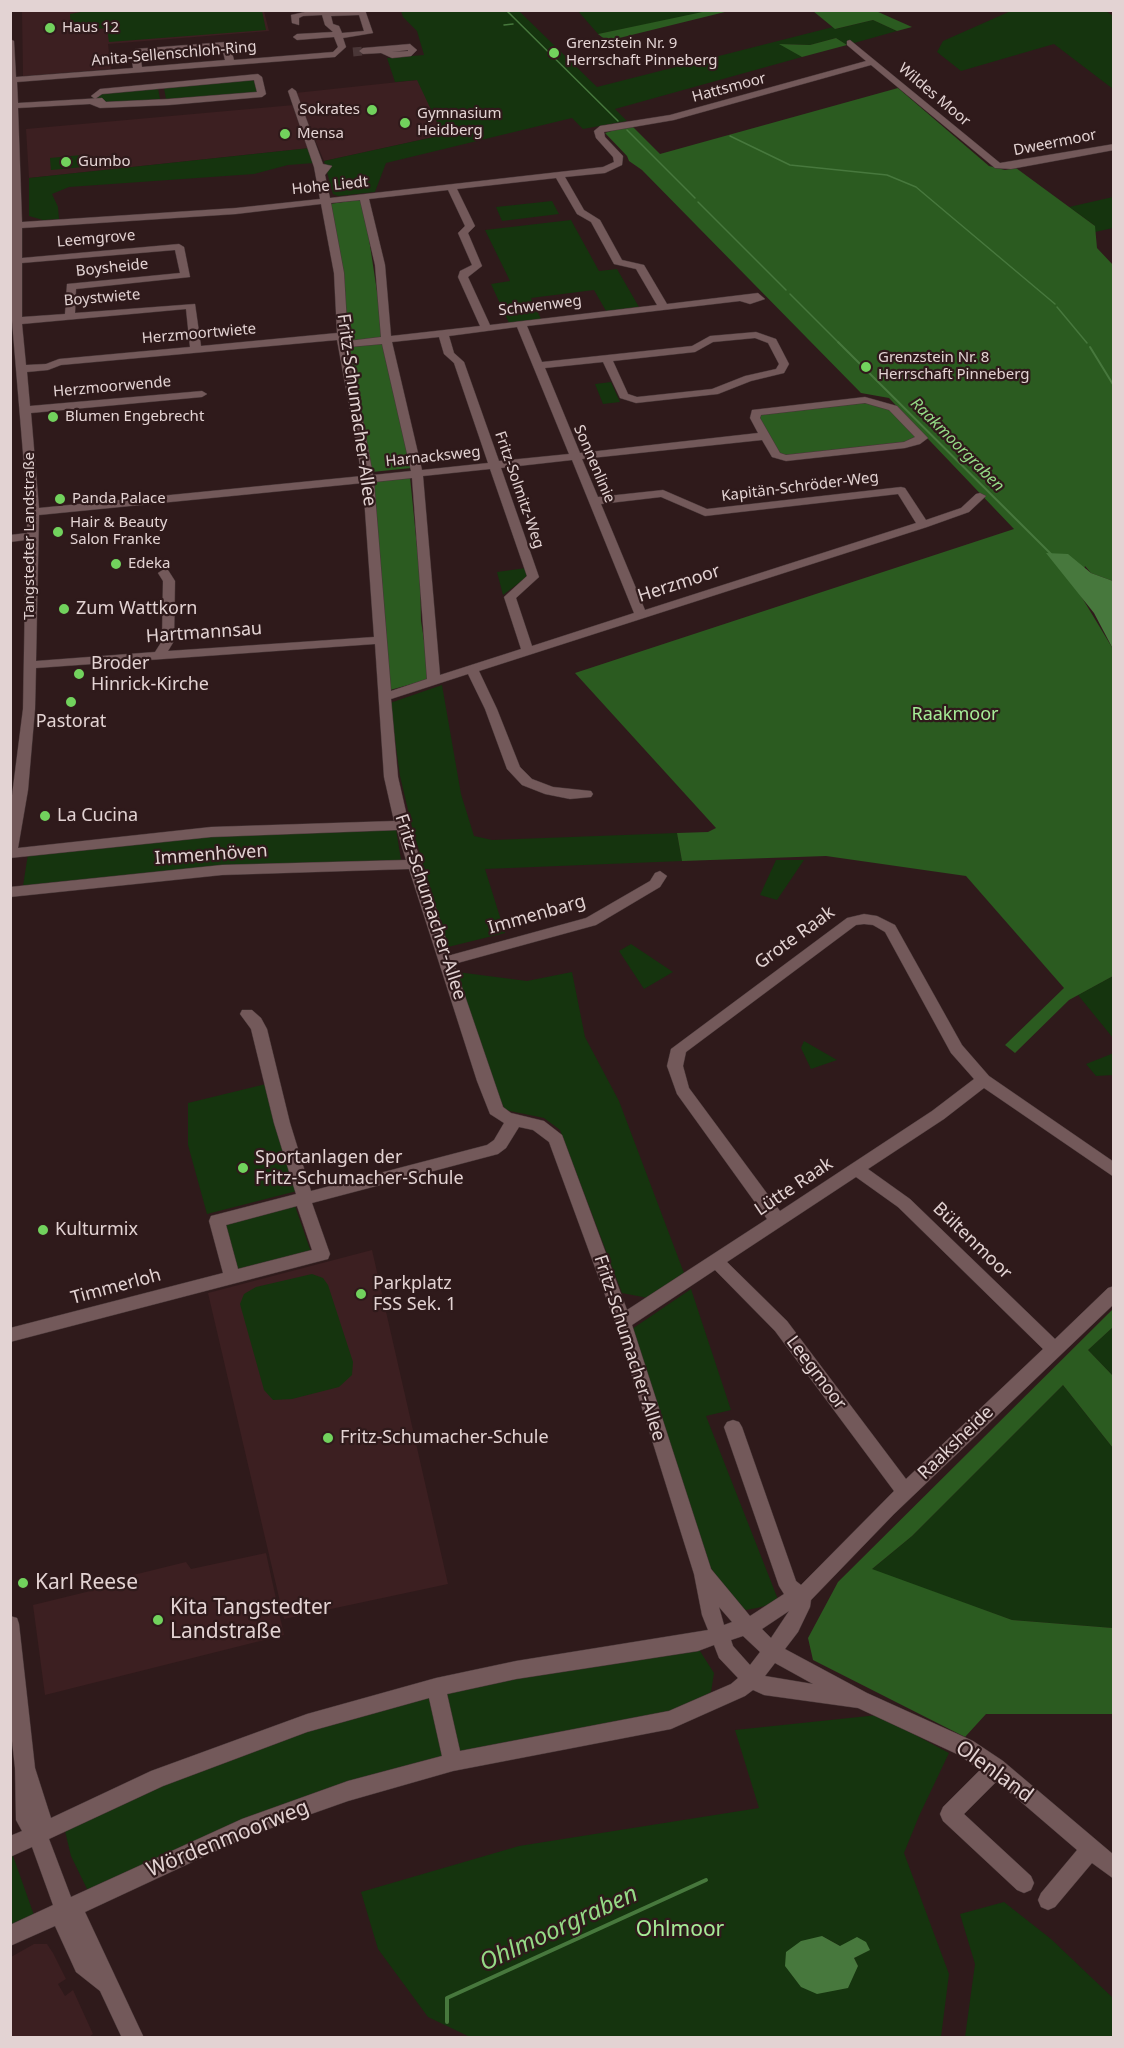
<!DOCTYPE html>
<meta charset="utf-8">
<style>
body{margin:0}
#map{position:relative;width:1124px;height:2048px;overflow:hidden;background:#2f1a1b;font-family:"Noto Sans",sans-serif}
canvas{display:block}
.frame{position:absolute;inset:0;border:12px solid #e3d3d3;pointer-events:none}
</style>
<div id="map">
<canvas width="1124" height="2048"></canvas>
<div class="frame"></div>
</div>
<script>
const ctx = document.querySelector('canvas').getContext('2d');
ctx.lineJoin = 'round';
function fill(path, color) { ctx.fillStyle = color; ctx.fill(path, 'evenodd'); }
const poly = rows => new Path2D(rows.map(r => 'M' + r).join(''));
function strokePath(path, color, width, dash) { ctx.strokeStyle = color; ctx.lineWidth = width; ctx.lineCap = dash ? 'butt' : 'round'; ctx.setLineDash(dash || []); ctx.stroke(path); }
function drawText(font, color, halo, rows, align = 'center') {
  ctx.font = font + ' "Noto Sans",sans-serif'; ctx.lineWidth = 4.5; ctx.setLineDash([]); ctx.textBaseline = 'middle'; ctx.strokeStyle = halo; ctx.fillStyle = color; for (const [text, x, y, turn = 0] of rows) {
    ctx.save(); ctx.translate(x, y); ctx.rotate((+turn || 0) * Math.PI / 180); ctx.textAlign = isNaN(turn) ? turn : align; if (halo) ctx.strokeText(text, 0, 0); ctx.fillText(text, 0, 0); ctx.restore();
  }
}
fill(poly([
 [22,11,264,11,269,31,108,44,111,69,23,76],
 [540,67,443,135,324,161,295,93],
 [294,105,310,148,29,178,26,129],
 [372,1250,448,1584,284,1619,208,1293],
 [266,1553,284,1635,45,1695,33,1605,119,1584,129,1576,186,1562,191,1569],
 [34,1944,47,1944,53,1953,66,1979,58,1984,65,1996,73,1990,93,2034,88,2038,11,2037,11,1957]
]), '#3c1f21');
fill(poly([
 [1013,10,1106,11,1113,16,1113,89,1054,44,961,71,937,52,943,41],
 [86,11,262,11,266,30,109,42,107,28,71,31,70,14],
 [401,11,519,11,597,87,833,27,836,29,873,20,897,31,847,45,836,38,810,45,781,44,802,57,615,109,627,121,583,129,572,118,386,163,375,192,338,196,333,194,324,161,443,135,417,80,395,82,387,58,424,55,417,31,403,17],
 [578,11,712,11,598,34],
 [250,79,255,81,258,91,255,93,166,99,164,88],
 [158,88,160,99,101,104,88,100,100,93],
 [310,148,314,163,288,165,254,174,69,187,52,194,58,207,59,219,43,220,29,216,29,178],
 [82,155,83,167,51,170,50,158],
 [1113,197,1113,228,1095,232,1094,225,1069,207],
 [552,201,559,214,502,221,496,207],
 [571,220,599,271,617,269,639,307,606,311,594,290,531,298,541,319,509,323,491,284,510,281,485,230],
 [611,382,620,402,603,404,595,384],
 [526,568,528,576,503,595,497,572],
 [442,685,461,794,474,836,492,840,677,833,682,861,485,869,505,933,448,947,412,827,400,776,390,703],
 [396,829,401,860,221,866,23,886,28,854,256,832],
 [776,860,804,860,777,900,760,895],
 [631,944,673,972,644,989,619,951],
 [457,972,527,981,572,972,585,1037,619,1101,684,1273,648,1298,622,1293,560,1130,544,1118,505,1110,487,1071],
 [1113,976,1113,1038,1078,995],
 [804,1041,837,1060,811,1069,801,1048],
 [1114,1053,1113,1075,1096,1076,1086,1064],
 [266,1084,297,1191,207,1214,188,1145,188,1103],
 [294,1203,311,1252,237,1272,223,1222],
 [312,1274,323,1278,328,1285,353,1362,352,1375,339,1387,292,1399,273,1400,264,1390,240,1304,244,1294,256,1287],
 [691,1289,731,1410,706,1416,779,1602,757,1608,746,1610,728,1595,704,1557,632,1329],
 [1113,1327,1113,1376,1088,1350],
 [1063,1385,1113,1448,1113,1628,1012,1620,871,1570,912,1536],
 [698,1648,714,1673,711,1692,670,1715,467,1753,88,1891,71,1856,64,1827,110,1805,305,1729,453,1689],
 [878,1715,949,1753,919,1816,904,1853,949,1974,941,2037,470,2037,428,2017,378,1949,361,1892,519,1846,759,1808,735,1730],
 [822,1936,840,1946,869,1950,854,1958,858,1966,853,1973],
 [12,1853,35,1918,11,1931,10,1854],
 [1004,1902,1051,1939,1113,1998,1113,2037,965,2037,975,1964,960,1914]
]), '#15340e');
fill(poly([
 [712,10,729,11,607,41,598,34],
 [813,11,876,11,912,27,897,31,873,20,835,29],
 [836,38,847,45,802,57,779,44,810,45],
 [898,88,989,166,1005,170,1016,168,1095,226,1097,248,1113,265,1113,581,1091,573,1085,566,1078,591,1113,649,1113,976,1069,1000,1015,1053,1005,1045,1064,988,966,876,826,856,682,861,677,833,708,832,716,828,575,673,1014,529,889,398,861,393,642,170,629,161,627,156,605,133,631,125,660,154],
 [363,199,384,338,348,341,330,204],
 [382,342,411,468,372,472,348,347],
 [866,402,885,406,917,435,913,441,780,456,759,417,760,415],
 [410,477,420,577,421,621,430,679,390,690,371,480],
 [1113,1309,1113,1327,1088,1350,1113,1376,1113,1448,1063,1385,912,1536,872,1569,1012,1620,1113,1628,1113,1720,1112,1714,986,1714,965,1737,813,1660,808,1638,838,1582]
]), '#2b5b20');
fill(poly([
 [1046,553,1068,554,1091,573,1113,581,1113,649,1094,613],
 [822,1936,840,1946,857,1937,866,1942,870,1950,854,1958,858,1966,848,1988,817,1994,801,1987,785,1966,786,1952,801,1941]
]), '#47783d');
strokePath(poly([
 [506,10,618,121],
 [504,25,513,24],
 [627,130,695,198],
 [730,136,790,165,887,175,916,187,1055,304],
 [698,202,786,290],
 [790,294,839,343],
 [1057,307,1087,343]
]), '#47783d', 1.5);
strokePath(poly([
 [838,342,1052,555],
 [1090,347,1114,386]
]), '#47783d', 2);
strokePath(poly([
 [447,2022,447,1998,706,1880]
]), '#47783d', 4);
strokePath(poly([
 [353,52,363,51]
]), '#4a3637', 9, [9, 4.5]);
const minor = poly([
 [314,10,365,10,373,33,343,38,346,47,335,57,17,82,18,103,102,98,106,102,169,99,257,92,254,80,102,94,95,99,91,96,100,89,258,74,262,77,266,94,262,97,169,105,100,108,90,104,18,108,22,222,236,208,320,199,314,167,288,91,292,88,296,91,323,164,332,166,325,175,330,198,603,167,614,162,613,157,596,138,594,131,600,126,670,115,866,61,847,45,847,41,850,40,1000,163,1114,144,1114,150,1011,169,995,168,871,65,674,120,604,132,605,137,623,156,622,165,605,173,565,177,584,210,600,220,622,260,644,265,667,304,758,293,765,299,750,304,740,301,527,326,542,362,692,346,710,336,756,332,776,339,789,364,784,373,751,381,718,394,636,403,620,398,603,362,545,368,580,453,758,433,750,418,752,410,865,397,897,406,928,438,920,444,905,448,786,461,772,457,762,440,582,459,598,497,663,490,707,509,901,487,905,488,926,520,961,508,976,494,980,493,986,496,969,512,927,527,479,671,497,709,520,767,532,779,553,787,591,791,593,794,591,797,570,799,545,794,522,785,507,769,485,709,468,674,391,699,398,777,409,825,451,955,586,918,650,881,655,873,660,871,667,876,660,887,596,925,454,964,503,1107,511,1113,544,1121,562,1135,627,1310,767,1219,677,1094,667,1066,671,1049,847,918,864,914,877,916,895,925,962,1045,989,1076,1114,1162,1114,1177,984,1088,944,1119,868,1169,910,1199,1055,1339,1108,1288,1114,1286,1114,1304,894,1514,811,1600,810,1607,798,1632,785,1649,867,1693,973,1741,1003,1761,1114,1855,1114,1879,1092,1863,1055,1907,1048,1910,1041,1907,1038,1900,1041,1893,1077,1850,1013,1795,996,1782,964,1814,1031,1876,1034,1883,1031,1890,1024,1893,1017,1890,943,1821,940,1814,943,1807,980,1770,959,1755,858,1708,764,1695,753,1690,745,1696,671,1729,453,1771,348,1801,246,1837,85,1912,144,2038,122,2038,100,1991,76,1972,55,1926,10,1946,10,1925,53,1905,32,1847,10,1857,10,1836,22,1831,16,1820,15,1768,10,1723,10,1616,17,1618,19,1624,35,1768,51,1818,151,1771,307,1714,436,1678,516,1661,708,1630,702,1615,694,1574,615,1322,549,1142,533,1130,519,1127,506,1148,498,1154,312,1203,330,1254,328,1259,10,1342,10,1328,223,1273,209,1221,211,1216,296,1194,274,1123,251,1029,240,1014,242,1010,252,1010,261,1018,267,1029,290,1123,311,1191,487,1145,494,1140,504,1123,490,1114,477,1081,409,869,222,875,10,897,10,887,222,865,406,860,397,830,211,837,10,858,10,811,23,709,26,540,10,542,10,535,27,533,27,501,12,321,10,39,14,41,16,77,133,68,131,52,135,49,226,42,230,45,234,60,333,52,338,47,334,37,297,40,293,37,297,34,333,32,325,25,322,15,303,16,299,18,299,25,292,23,291,15,314,10],
 [359,15,364,31,342,33,339,26,333,24,331,16,359,15],
 [222,48,225,60,142,67,140,54,222,48],
 [556,178,577,214,591,222,614,264,636,269,657,305,490,325,468,277,482,266,468,233,475,226,457,189,556,178],
 [448,190,465,226,458,233,472,265,460,271,458,277,480,326,391,336,385,265,369,199,448,190],
 [360,200,375,265,381,337,348,341,344,273,331,203,360,200],
 [321,204,334,273,337,333,201,346,195,304,75,313,76,289,190,277,184,247,179,244,22,258,22,228,236,214,321,204],
 [175,250,180,273,67,284,65,314,22,317,22,263,175,250],
 [186,309,190,347,59,359,46,364,26,365,22,324,186,309],
 [517,327,533,366,569,454,499,461,464,362,454,353,449,336,517,327],
 [439,337,444,354,454,363,488,463,422,470,392,342,439,337],
 [755,338,768,343,779,364,776,369,745,376,712,389,637,397,628,394,613,361,695,352,713,342,755,338],
 [337,340,362,476,39,508,31,413,202,397,207,394,202,391,30,406,27,372,48,370,61,365,337,340],
 [382,344,411,471,373,475,349,347,382,344],
 [865,403,889,410,915,437,904,442,786,455,780,453,760,418,761,415,865,403],
 [572,460,634,613,532,646,516,598,539,577,501,468,572,460],
 [490,469,527,576,504,597,521,649,440,675,423,476,490,469],
 [412,478,427,679,391,691,374,482,412,478],
 [363,483,374,637,168,651,174,641,175,581,168,570,164,569,158,573,163,581,162,641,155,652,36,661,39,515,363,483],
 [898,494,916,523,645,610,601,504,661,497,705,516,898,494],
 [375,644,384,777,394,821,211,827,18,848,28,790,35,709,36,668,375,644],
 [864,924,873,925,885,932,951,1053,974,1079,932,1111,780,1211,689,1088,683,1066,686,1052,856,925,864,924],
 [856,1177,898,1207,1043,1349,906,1479,787,1321,727,1262,856,1177],
 [297,1206,312,1250,238,1269,226,1225,297,1206],
 [715,1270,775,1331,894,1491,801,1585,796,1581,742,1427,739,1422,733,1420,727,1422,724,1427,779,1586,784,1594,750,1616,711,1569,632,1325,715,1270],
 [719,1607,732,1622,724,1625,719,1607],
 [789,1611,771,1638,762,1629,789,1611],
 [743,1636,760,1652,750,1665,733,1646,731,1640,743,1636],
 [714,1645,719,1658,738,1678,731,1684,669,1711,460,1751,447,1694,516,1679,698,1651,714,1645],
 [775,1663,813,1684,765,1676,775,1663],
 [429,1698,442,1756,348,1781,242,1819,71,1897,49,1839,163,1786,307,1732,429,1698],
 [410,44,417,50,411,56,392,58,381,53,363,54,359,51,363,48,410,44],
 [408,50,408,51,392,52,408,50]
]);
strokePath(minor, '#473637', 1);
fill(minor, '#73595a');
for (const [x, y, r, color] of [
 [50,28,6,"#72d25d"],
 [554,53,6,"#72d25d"],
 [372,110,6,"#72d25d"],
 [405,123,6,"#72d25d"],
 [285,134,6,"#72d25d"],
 [66,162,6,"#72d25d"],
 [866,367,6,"#72d25d"],
 [53,417,6,"#72d25d"],
 [60,499,6,"#72d25d"],
 [58,532,6,"#72d25d"],
 [116,564,6,"#72d25d"],
 [64,609,6,"#72d25d"],
 [79,674,6,"#72d25d"],
 [71,702,6,"#72d25d"],
 [45,816,6,"#72d25d"],
 [243,1168,6,"#72d25d"],
 [43,1230,6,"#72d25d"],
 [361,1294,6,"#72d25d"],
 [328,1438,6,"#72d25d"],
 [23,1583,6,"#72d25d"],
 [158,1620,6,"#72d25d"]
]) { const dot = new Path2D(); dot.arc(x, y, r, 0, 2 * Math.PI); ctx.fillStyle = color; ctx.fill(dot); strokePath(dot, '#2f1a1b', 2); }
drawText('15px', '#e3d3d3', '#2f1a1b', [
 ["Haus 12",62,28],
 ["Grenzstein Nr. 9",566,44],
 ["Herrschaft Pinneberg",566,61],
 ["Sokrates",360,110,"right"],
 ["Gymnasium",417,114],
 ["Heidberg",417,131],
 ["Mensa",297,134],
 ["Gumbo",78,162],
 ["Grenzstein Nr. 8",878,358],
 ["Herrschaft Pinneberg",878,375],
 ["Blumen Engebrecht",65,417],
 ["Panda Palace",72,499],
 ["Hair & Beauty",70,523],
 ["Salon Franke",70,540],
 ["Edeka",128,564]
], 'left');
drawText('15px', '#e3d3d3', '#2f1a1b', [
 ["Anita-Sellenschloh-Ring",174,54,-5],
 ["Hattsmoor",729,88,-15],
 ["Wildes Moor",934,95,40],
 ["Dweermoor",1055,143,-11],
 ["Hohe Liedt",330,186,-6],
 ["Leemgrove",96,239,-5],
 ["Boysheide",112,268,-6],
 ["Boystwiete",102,298,-5],
 ["Schwenweg",540,306,-7],
 ["Herzmoortwiete",199,334,-5],
 ["Herzmoorwende",112,387,-5],
 ["Harnacksweg",433,457,-6],
 ["Sonnenlinie",594,464,67],
 ["Kapitän-Schröder-Weg",800,487,-7],
 ["Fritz-Solmitz-Weg",519,490,71],
 ["Tangstedter Landstraße",30,536,-90]
]);
drawText('italic 16px', '#94d985', '#2f1a1b', [
 ["Raakmoorgraben",957,445,45]
]);
drawText('18px', '#e3d3d3', '#2f1a1b', [
 ["Fritz-Schumacher-Allee",356,410,82],
 ["Herzmoor",679,584,-18],
 ["Hartmannsau",204,633,-4],
 ["Immenhöven",211,855,-4],
 ["Fritz-Schumacher-Allee",430,907,72],
 ["Immenbarg",537,915,-16],
 ["Grote Raak",795,938,-36],
 ["Lütte Raak",794,1187,-34],
 ["Bültenmoor",972,1241,44],
 ["Timmerloh",116,1287,-15],
 ["Fritz-Schumacher-Allee",629,1348,72],
 ["Leegmoor",816,1373,53],
 ["Raaksheide",956,1443,-44]
]);
drawText('18px', '#e3d3d3', '#2f1a1b', [
 ["Zum Wattkorn",76,609],
 ["Broder",91,664],
 ["Hinrick-Kirche",91,685],
 ["Pastorat",71,722,"center"],
 ["La Cucina",57,816],
 ["Sportanlagen der",255,1158],
 ["Fritz-Schumacher-Schule",255,1179],
 ["Kulturmix",55,1230],
 ["Parkplatz",373,1284],
 ["FSS Sek. 1",373,1305],
 ["Fritz-Schumacher-Schule",340,1438]
], 'left');
drawText('18px', '#a6ec97', '#2f1a1b', [
 ["Raakmoor",955,715]
]);
drawText('21px', '#e3d3d3', '#2f1a1b', [
 ["Karl Reese",35,1583],
 ["Kita Tangstedter",170,1608],
 ["Landstraße",170,1632]
], 'left');
drawText('21px', '#e3d3d3', '#2f1a1b', [
 ["Olenland",994,1772,36],
 ["Wördenmoorweg",228,1839,-22]
]);
drawText('21px', '#a6ec97', '#2f1a1b', [
 ["Ohlmoor",680,1930]
]);
drawText('italic 24px', '#94d985', '#2f1a1b', [
 ["Ohlmoorgraben",559,1929,-25]
]);
</script>
